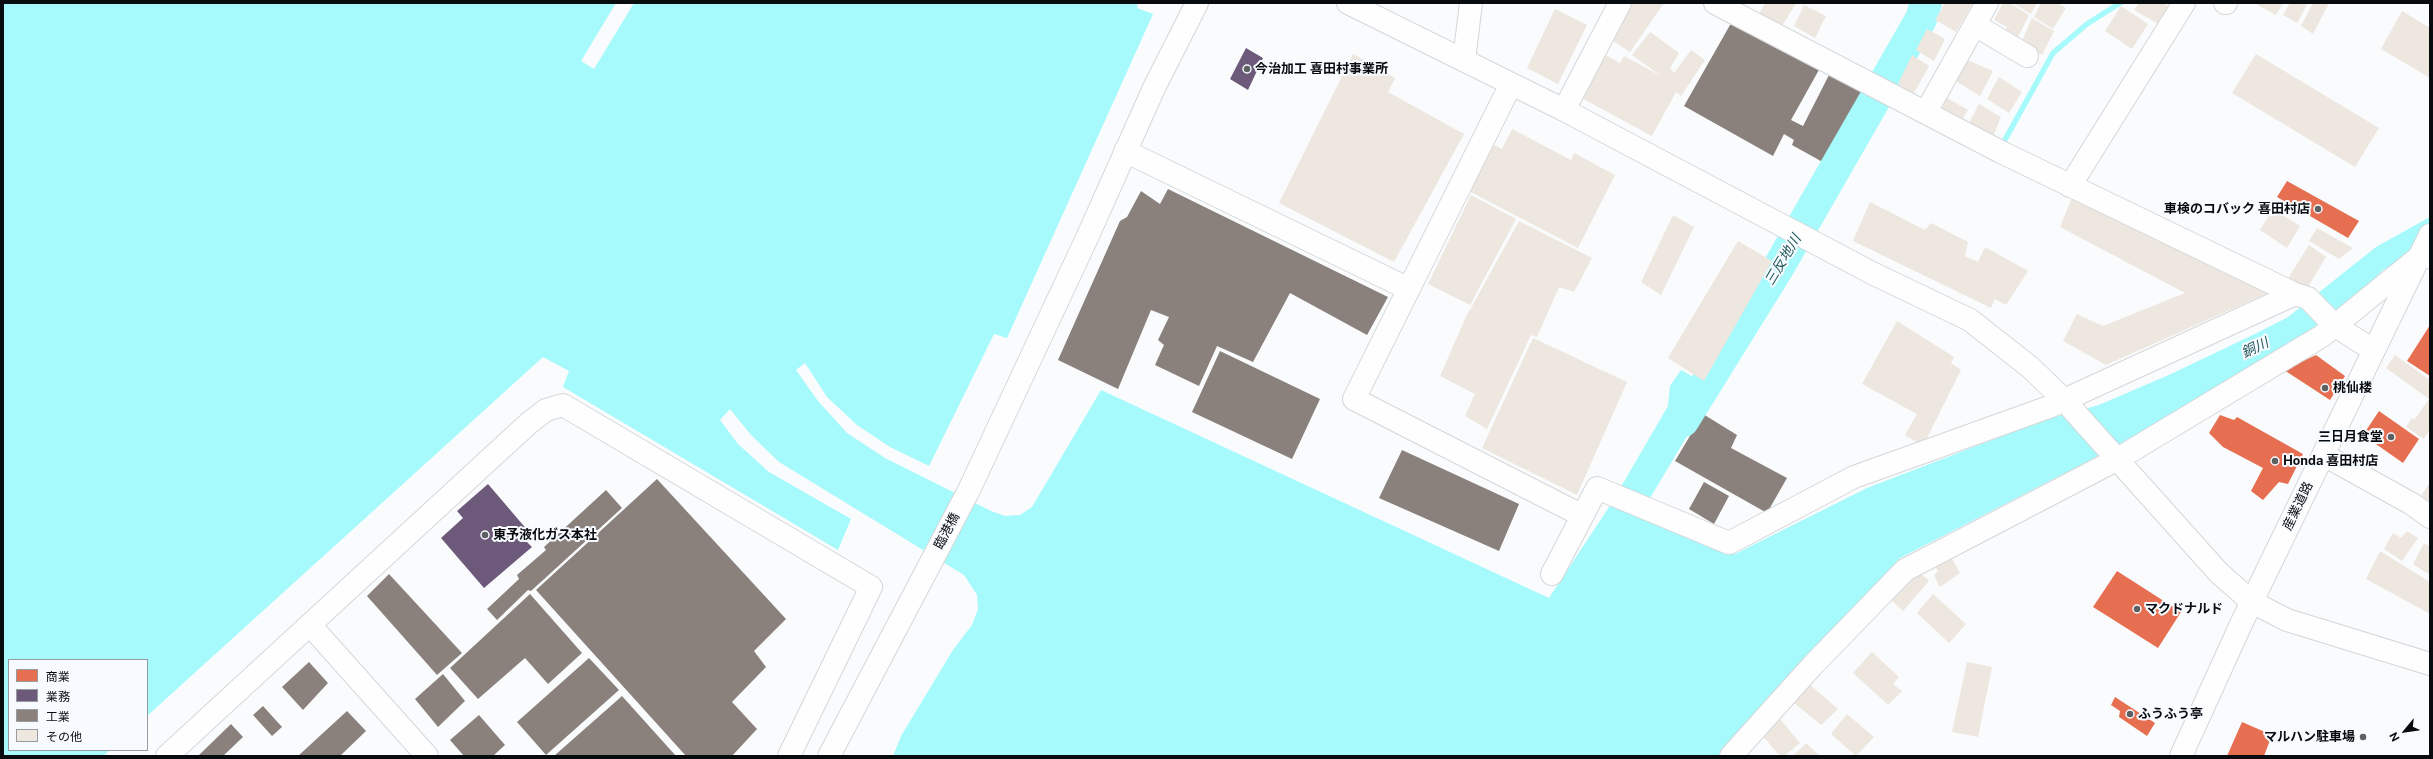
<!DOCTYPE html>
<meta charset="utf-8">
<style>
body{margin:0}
#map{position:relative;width:2433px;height:759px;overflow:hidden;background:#f9fbfd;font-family:"Public Sans","Noto Sans JP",sans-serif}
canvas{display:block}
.frame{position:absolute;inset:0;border:4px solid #090c0f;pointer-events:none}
.legend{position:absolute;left:8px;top:659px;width:140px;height:92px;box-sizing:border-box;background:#f7fbff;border:1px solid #989b9f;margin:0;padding:5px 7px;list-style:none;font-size:12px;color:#090c0f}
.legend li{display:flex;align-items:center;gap:8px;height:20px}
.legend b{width:20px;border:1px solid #989b9f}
.north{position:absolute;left:2385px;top:711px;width:40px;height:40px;-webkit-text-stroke:3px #f7fbff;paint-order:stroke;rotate:241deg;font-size:11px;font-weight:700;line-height:16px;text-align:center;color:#090c0f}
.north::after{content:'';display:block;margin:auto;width:14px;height:18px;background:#090c0f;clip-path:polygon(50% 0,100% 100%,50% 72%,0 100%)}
</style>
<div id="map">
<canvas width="2433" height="759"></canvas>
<div class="frame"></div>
<ul class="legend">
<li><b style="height:11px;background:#e76f51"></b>商業</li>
<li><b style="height:11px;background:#6d597a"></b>業務</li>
<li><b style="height:11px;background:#8a817c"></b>工業</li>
<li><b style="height:11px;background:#ede7e0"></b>その他</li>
</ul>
<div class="north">N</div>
</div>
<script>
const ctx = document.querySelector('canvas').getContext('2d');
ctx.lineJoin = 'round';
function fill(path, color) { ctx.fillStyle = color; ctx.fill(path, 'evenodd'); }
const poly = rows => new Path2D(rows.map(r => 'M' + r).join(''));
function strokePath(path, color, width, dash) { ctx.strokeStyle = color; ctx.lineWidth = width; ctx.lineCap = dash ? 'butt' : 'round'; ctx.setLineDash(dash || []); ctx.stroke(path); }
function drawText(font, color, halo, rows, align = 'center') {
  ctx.font = font + ' "Public Sans","Noto Sans JP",sans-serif'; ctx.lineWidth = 4; ctx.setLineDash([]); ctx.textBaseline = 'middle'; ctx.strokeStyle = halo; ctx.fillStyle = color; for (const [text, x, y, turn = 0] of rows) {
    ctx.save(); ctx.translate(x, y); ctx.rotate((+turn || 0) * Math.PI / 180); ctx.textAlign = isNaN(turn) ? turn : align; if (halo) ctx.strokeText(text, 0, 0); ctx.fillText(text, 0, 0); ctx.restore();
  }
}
fill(poly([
 [3,3,616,3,581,61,594,69,634,3,1138,3,1137,8,1153,14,1007,338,994,334,929,466,890,447,857,425,827,397,805,363,796,370,818,401,847,433,885,458,991,511,1005,516,1020,515,1032,507,1101,390,1549,598,1611,504,1668,406,1670,386,1681,370,1711,387,1712,394,1640,515,1735,554,1867,488,2044,420,2099,405,2171,374,2259,332,2288,317,2376,247,2430,217,2430,247,2383,270,2321,331,2135,437,1900,558,1728,743,1719,756,893,756,901,736,953,650,972,625,978,609,977,595,964,575,779,462,751,435,730,409,720,420,738,444,769,472,851,519,838,550,563,387,569,371,543,357,147,716,147,660,9,660,9,750,110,750,103,756,3,756]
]), '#a6fafc');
fill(poly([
 [2287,181,2359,221,2348,238,2277,197],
 [2430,325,2430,376,2407,361],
 [2316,355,2345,376,2330,400,2284,370],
 [2379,411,2419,439,2403,463,2363,435],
 [2220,415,2234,420,2237,417,2303,454,2288,484,2279,482,2263,500,2251,491,2263,468,2223,447,2209,433],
 [2117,571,2181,612,2158,648,2093,607],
 [2115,697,2155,723,2147,736,2119,717,2120,711,2111,705],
 [2242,722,2272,735,2264,756,2227,756]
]), '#e76f51');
fill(poly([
 [1246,48,1263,58,1248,90,1230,79],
 [488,484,529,532,523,538,532,547,484,588,441,538,463,518,457,511]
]), '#6d597a');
fill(poly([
 [1736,23,1820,68,1791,120,1803,126,1829,75,1870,95,1828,165,1792,145,1794,140,1784,134,1773,156,1684,106,1730,25],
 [1168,189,1388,297,1367,335,1290,293,1253,362,1217,346,1199,386,1155,365,1164,345,1158,340,1169,317,1151,310,1118,389,1058,360,1120,221,1127,217,1141,191,1160,204],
 [1220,351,1320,399,1292,459,1192,412],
 [1703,414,1737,435,1731,448,1787,478,1767,513,1675,461],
 [1402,450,1519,504,1499,551,1379,498],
 [657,479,786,619,754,651,766,667,732,702,757,729,732,756,686,756,536,590],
 [1704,482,1729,496,1714,524,1689,509],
 [606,490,622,508,531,591,528,590,497,620,487,609,519,579,517,575,546,550,544,547],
 [389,574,462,653,437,675,367,596],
 [530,594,582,653,548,684,525,658,478,699,450,668],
 [589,658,619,690,546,755,517,722],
 [309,662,328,683,303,710,282,687],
 [443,674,465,701,438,727,415,699],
 [622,696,676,756,554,756],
 [263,706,282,727,272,736,253,715],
 [347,711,366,731,340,756,298,756],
 [479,715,505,745,493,756,464,756,450,740],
 [231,724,243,737,223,756,198,756]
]), '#8a817c');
strokePath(poly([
 [2001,147,2053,53,2087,24,2120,3]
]), '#a6fafc', 5.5);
strokePath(poly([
 [1683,421,1778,268,1921,19,1926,3]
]), '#a6fafc', 32);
fill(poly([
 [1626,3,1664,3,1630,52,1604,35],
 [1765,3,1796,3,1779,31,1757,18],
 [1945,3,1973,3,1956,32,1935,20],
 [2003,3,2009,3,2029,15,2017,39,2005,33,2007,27,1994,20],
 [2013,3,2037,3,2031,14],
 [2041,3,2057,3,2066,8,2053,29,2034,17],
 [2139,3,2162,3,2171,7,2160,25,2134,10],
 [2254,3,2283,3,2276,15],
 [2290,3,2308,3,2297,23,2283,15],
 [2313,3,2329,3,2313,34,2301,26],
 [1804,5,1826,16,1815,38,1794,26],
 [2121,6,2148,24,2132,49,2105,31],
 [1555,9,1587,25,1558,84,1527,68],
 [2402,11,2430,28,2430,78,2381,49],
 [2032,18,2054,31,2042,55,2021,43],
 [1927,29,1945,39,1934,61,1916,50],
 [1650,32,1679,53,1670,68,1674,73,1691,50,1705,60,1681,96,1676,92,1652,136,1576,95,1600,52,1620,63,1624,56,1661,76,1632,55],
 [1353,54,1395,78,1388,92,1464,134,1394,262,1279,203],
 [2256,54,2379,128,2355,167,2232,93],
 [1912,55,1929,66,1913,95,1898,84],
 [1967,60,1993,71,1980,96,1956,81],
 [1999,77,2022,92,2009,113,1987,99],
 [1947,98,1968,110,1959,125,1939,115],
 [1979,104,2001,117,1992,139,1968,125],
 [1512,129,1571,160,1574,153,1615,175,1578,248,1463,188,1487,141,1502,149],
 [1471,195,1516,219,1470,305,1428,284],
 [2073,195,2270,292,2106,365,2063,341,2077,314,2103,326,2185,293,2060,227],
 [1870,202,1925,230,1931,223,1968,242,1965,256,1978,262,1985,247,2028,271,2006,305,1995,299,1991,308,1853,241],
 [2273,209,2300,226,2287,248,2260,230],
 [1673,215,1694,227,1661,295,1641,282],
 [1519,221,1592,258,1574,292,1559,287,1537,337,1531,335,1487,429,1465,416,1475,394,1440,376,1466,317],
 [2317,228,2353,248,2339,259,2309,241],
 [1738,241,1772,261,1704,381,1668,358],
 [2309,245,2326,257,2305,292,2287,280],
 [1897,321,1954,357,1951,363,1961,370,1923,446,1905,435,1917,414,1862,384],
 [1533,338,1627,382,1577,495,1482,448],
 [2395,355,2430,380,2430,429,2424,439,2406,427,2412,418,2414,420,2429,399,2386,368],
 [2430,482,2430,502,2421,496],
 [2407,531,2418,538,2402,561,2384,549,2393,533,2401,538],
 [2424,543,2430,546,2430,570,2428,574,2413,564],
 [2380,551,2430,582,2430,614,2366,579],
 [1950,555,1960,573,1940,587,1934,575,1938,571,1935,566],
 [1917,570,1929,581,1903,611,1890,599],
 [1933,594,1966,624,1949,643,1917,613],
 [1872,652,1899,677,1893,684,1902,691,1888,705,1853,673],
 [1967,662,1992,667,1978,737,1952,732],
 [1808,683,1838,709,1821,725,1793,702],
 [1776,714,1800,743,1784,756,1780,756,1759,732],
 [1847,714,1874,737,1856,756,1831,734],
 [1806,743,1820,756,1793,756]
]), '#ede7e0');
const minor = poly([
 [1348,3,1564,110,1872,273,1970,320,2031,368,2064,400,2219,573,2252,602,2287,620,2430,664],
 [1715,3,2001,152,2295,294,2308,298,2334,325,2373,350],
 [2225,3,2226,3],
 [1975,25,2027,56],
 [1464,60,1471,3],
 [1511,84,1354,399,1581,515],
 [1564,110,1620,3],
 [1926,112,1987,3],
 [1125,151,1409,289],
 [2070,186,2184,3],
 [2324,455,2412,504,2430,517],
 [1552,574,1597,488,1729,543,1854,477,2049,407,2295,294],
 [310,625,427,756],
 [167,756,529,423,546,410,563,405,871,587,789,756],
 [829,756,969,490,1086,240,1154,88,1197,3],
 [1731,756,1812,666,1905,570,2116,460,2322,336,2418,258,2430,257],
 [2181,756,2242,622,2430,235]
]);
strokePath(minor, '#d4d7d9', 24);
strokePath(minor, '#fefeff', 22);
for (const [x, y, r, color] of [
 [1247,69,4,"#5d6062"],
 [2318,209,4,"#5d6062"],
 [2325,388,4,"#5d6062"],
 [2391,437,4,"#5d6062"],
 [2275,461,4,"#5d6062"],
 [485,535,4,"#5d6062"],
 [2137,609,4,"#5d6062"],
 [2130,714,4,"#5d6062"],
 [2363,737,4,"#5d6062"]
]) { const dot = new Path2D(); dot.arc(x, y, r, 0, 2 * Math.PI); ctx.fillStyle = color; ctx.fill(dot); strokePath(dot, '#f7fbff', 1.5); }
drawText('bold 13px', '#090c0f', '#f7fbff', [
 ["今治加工 喜田村事業所",1255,69],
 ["車検のコバック 喜田村店",2310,209,"right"],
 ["桃仙楼",2333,388],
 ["三日月食堂",2383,437,"right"],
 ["Honda 喜田村店",2283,461],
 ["東予液化ガス本社",493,535],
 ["マクドナルド",2145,609],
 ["ふうふう亭",2138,714],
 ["マルハン駐車場",2355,737,"right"]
], 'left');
drawText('13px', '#090c0f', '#f7fbff', [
 ["産業道路",2298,506,-64],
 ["臨港橋",947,531,-62]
]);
drawText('italic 14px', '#255959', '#f7fbff', [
 ["三反地川",1783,260,-59],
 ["銅川",2255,348,-26]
]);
</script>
